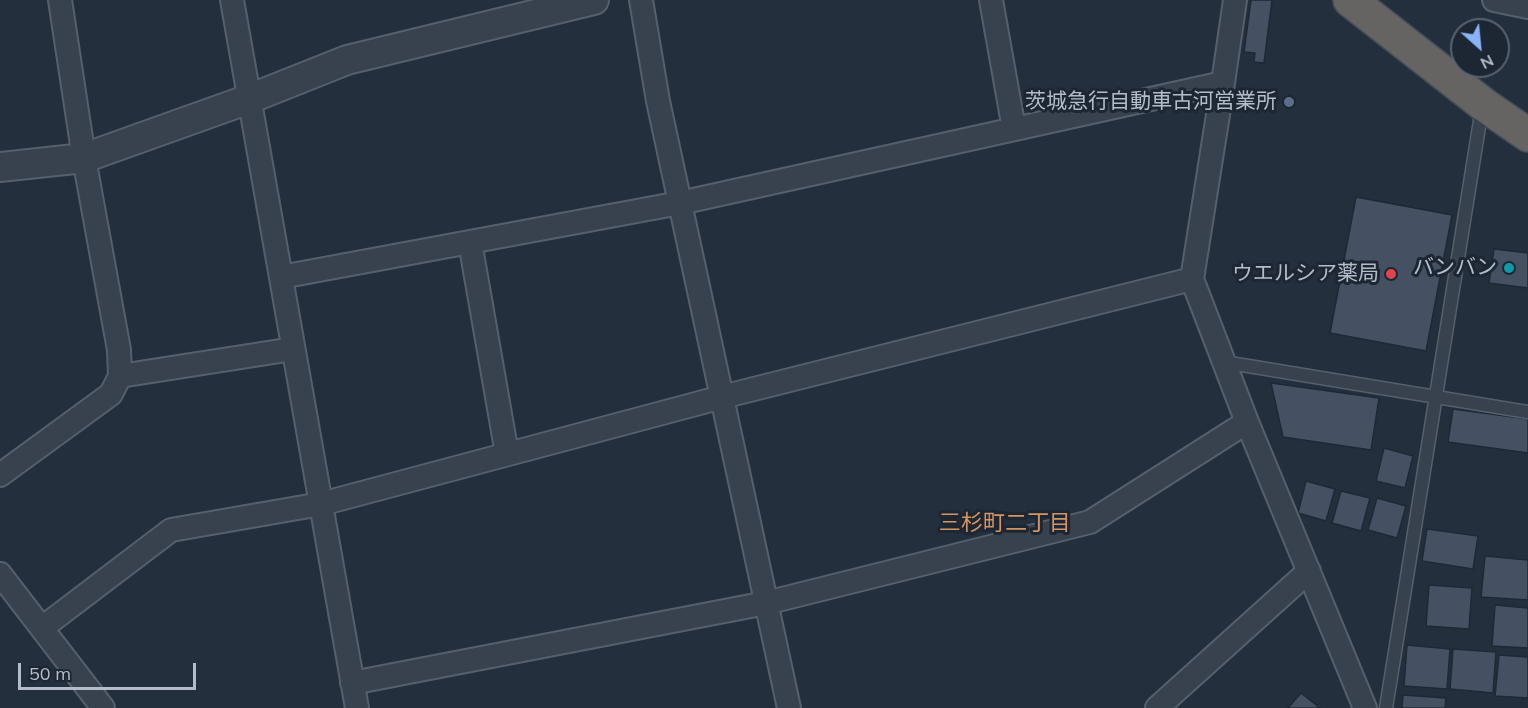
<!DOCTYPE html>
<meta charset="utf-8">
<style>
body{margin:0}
#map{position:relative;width:1528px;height:708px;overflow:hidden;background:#242f3e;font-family:Mulish,sans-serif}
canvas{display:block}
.north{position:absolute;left:1450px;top:18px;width:60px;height:60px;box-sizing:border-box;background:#1d2633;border:2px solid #59626f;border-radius:50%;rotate:153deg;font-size:16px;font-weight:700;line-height:24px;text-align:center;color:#b4bcc9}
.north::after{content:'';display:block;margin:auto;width:21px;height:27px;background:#8ab4f8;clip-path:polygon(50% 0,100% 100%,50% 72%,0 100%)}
.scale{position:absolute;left:18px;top:663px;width:178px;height:27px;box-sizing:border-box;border:3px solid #b4bcc9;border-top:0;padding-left:8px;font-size:18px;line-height:21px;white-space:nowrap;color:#b4bcc9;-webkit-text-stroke:4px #1d2633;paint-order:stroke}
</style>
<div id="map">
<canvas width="1528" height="708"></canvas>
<div class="north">N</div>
<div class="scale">50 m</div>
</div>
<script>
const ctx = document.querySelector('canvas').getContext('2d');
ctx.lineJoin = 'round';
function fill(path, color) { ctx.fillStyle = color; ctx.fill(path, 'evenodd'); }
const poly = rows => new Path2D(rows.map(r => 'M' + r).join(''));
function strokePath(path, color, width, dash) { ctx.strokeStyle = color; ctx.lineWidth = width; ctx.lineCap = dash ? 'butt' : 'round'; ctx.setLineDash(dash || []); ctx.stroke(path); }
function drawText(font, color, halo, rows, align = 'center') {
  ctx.font = font + ' Mulish,"Noto Sans JP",sans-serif'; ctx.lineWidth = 6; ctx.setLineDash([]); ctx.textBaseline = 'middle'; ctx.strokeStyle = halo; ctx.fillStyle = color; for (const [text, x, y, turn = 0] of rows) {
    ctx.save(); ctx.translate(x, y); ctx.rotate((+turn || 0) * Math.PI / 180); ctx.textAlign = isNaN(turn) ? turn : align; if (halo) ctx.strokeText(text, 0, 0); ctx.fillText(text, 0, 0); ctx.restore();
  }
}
const building = poly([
 [1251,0,1272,0,1264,63,1254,62,1255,53,1244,52,1251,0],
 [1356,197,1452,215,1426,351,1330,333,1356,197],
 [1494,249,1528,253,1528,288,1489,283,1494,249],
 [1271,383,1379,398,1371,450,1283,437,1271,383],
 [1453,409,1528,419,1528,453,1448,442,1453,409],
 [1384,448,1413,456,1405,488,1376,481,1384,448],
 [1306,481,1335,489,1326,521,1298,513,1306,481],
 [1341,491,1370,498,1361,531,1332,523,1341,491],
 [1377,498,1406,506,1397,538,1368,530,1377,498],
 [1427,529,1478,536,1473,569,1422,561,1427,529],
 [1485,556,1528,560,1528,600,1481,597,1485,556],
 [1429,585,1472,588,1469,629,1426,626,1429,585],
 [1495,605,1528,608,1528,648,1492,646,1495,605],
 [1407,645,1450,649,1447,689,1404,686,1407,645],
 [1453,649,1496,652,1493,693,1450,689,1453,649],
 [1499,655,1528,657,1528,698,1495,696,1499,655],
 [1301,693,1320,708,1288,708,1301,693],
 [1403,695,1446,698,1445,708,1402,708,1403,695]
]);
fill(building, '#455162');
strokePath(building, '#1f2835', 1.5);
const service = poly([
 [1224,362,1528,412],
 [1386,708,1482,108]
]);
const minor = poly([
 [232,0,357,708],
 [641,0,658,101,789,708],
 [991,0,1014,129],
 [1235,0,1223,83,1192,279,1247,422,1365,708],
 [1494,0,1528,7],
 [470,242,507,454],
 [281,277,680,203,1223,83],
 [120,376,293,349],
 [0,475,111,394,120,376,119,350,84,158,60,0],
 [0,574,103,708],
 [42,628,171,530,321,504,722,397,1192,279],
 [352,683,766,603,1090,522,1247,422],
 [1157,708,1309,571]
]);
const tertiary = poly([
 [0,167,84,158,249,99,347,60,594,0]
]);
const trunk = poly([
 [1350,0,1483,104,1528,135]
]);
strokePath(service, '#565f6c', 15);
strokePath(minor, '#565f6c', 26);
strokePath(tertiary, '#565f6c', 32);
strokePath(trunk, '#434c59', 36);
strokePath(service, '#38414e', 12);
strokePath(minor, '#38414e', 22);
strokePath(tertiary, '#38414e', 28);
strokePath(trunk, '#656462', 33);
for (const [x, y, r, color] of [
 [1289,102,6,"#5c6f8a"],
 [1509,268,6,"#0f9aa8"],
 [1391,274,6,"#e0444e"]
]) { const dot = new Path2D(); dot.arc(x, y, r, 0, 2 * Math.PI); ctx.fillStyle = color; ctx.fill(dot); strokePath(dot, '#1d2633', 2); }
drawText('21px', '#b4bcc9', '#1d2633', [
 ["茨城急行自動車古河営業所",1277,102],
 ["バンバン",1497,268],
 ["ウエルシア薬局",1379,274]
], 'right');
drawText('22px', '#d59563', '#1d2633', [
 ["三杉町二丁目",1005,523]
]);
</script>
